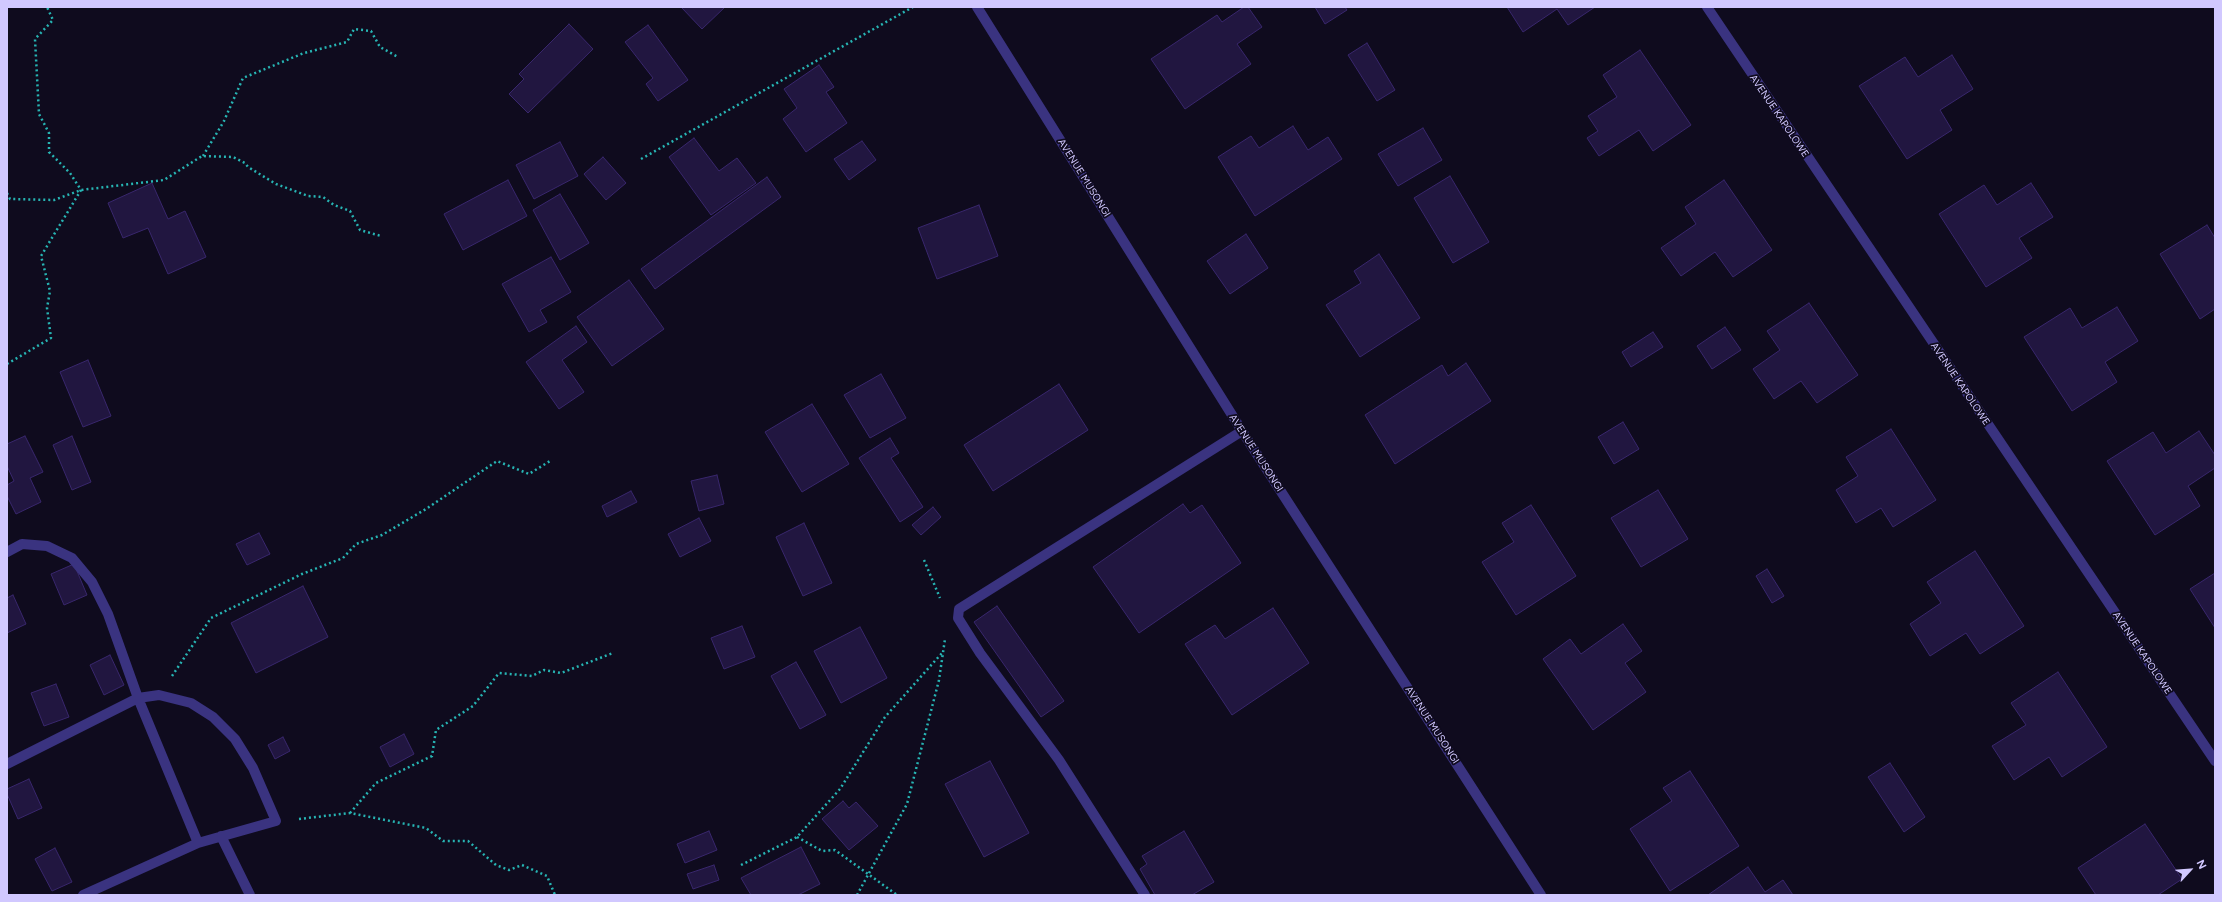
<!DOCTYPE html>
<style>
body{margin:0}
#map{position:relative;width:2222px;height:902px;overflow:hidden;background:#0f0b1e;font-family:Figtree,sans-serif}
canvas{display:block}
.frame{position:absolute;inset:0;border:8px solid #d1c8ff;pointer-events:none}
.north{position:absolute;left:2170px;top:850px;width:40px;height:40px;-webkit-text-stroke:3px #0f0b1e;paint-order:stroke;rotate:64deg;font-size:11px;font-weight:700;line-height:16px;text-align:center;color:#d1c8ff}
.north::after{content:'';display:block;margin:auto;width:14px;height:18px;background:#d1c8ff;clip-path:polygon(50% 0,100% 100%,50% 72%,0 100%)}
</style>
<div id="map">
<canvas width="2222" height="902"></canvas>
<div class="frame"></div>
<div class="north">N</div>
</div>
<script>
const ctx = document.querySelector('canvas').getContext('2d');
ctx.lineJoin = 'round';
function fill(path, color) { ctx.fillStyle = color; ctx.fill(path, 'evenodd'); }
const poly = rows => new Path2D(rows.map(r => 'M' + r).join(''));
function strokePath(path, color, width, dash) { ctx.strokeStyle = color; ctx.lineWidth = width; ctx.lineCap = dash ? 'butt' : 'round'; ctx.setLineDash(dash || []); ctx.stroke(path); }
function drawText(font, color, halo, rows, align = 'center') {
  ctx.font = font + ' Figtree,sans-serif'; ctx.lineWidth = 3.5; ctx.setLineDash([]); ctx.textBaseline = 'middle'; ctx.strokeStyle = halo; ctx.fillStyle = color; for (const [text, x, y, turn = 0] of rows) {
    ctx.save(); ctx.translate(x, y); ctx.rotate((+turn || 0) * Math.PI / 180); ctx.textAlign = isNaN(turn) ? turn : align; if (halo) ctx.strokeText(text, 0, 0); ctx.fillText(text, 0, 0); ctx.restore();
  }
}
const building = poly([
 [681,7,725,7,702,29,681,7],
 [1244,7,1248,7,1262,27,1237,44,1251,64,1185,109,1151,59,1217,15,1222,22,1244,7],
 [1315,7,1345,7,1347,10,1325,24,1315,7],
 [1507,7,1595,7,1568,25,1557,9,1523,32,1507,7],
 [569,24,593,49,528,113,509,94,524,79,519,74,569,24],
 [648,25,688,80,658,101,646,84,653,78,625,42,648,25],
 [1367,43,1395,90,1377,101,1348,55,1367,43],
 [1640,50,1691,125,1653,151,1639,130,1599,156,1587,138,1598,131,1588,116,1617,97,1603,75,1640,50],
 [1952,55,1973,89,1940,110,1952,130,1907,159,1859,86,1905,57,1918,77,1952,55],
 [819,65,834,87,826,92,847,123,806,152,783,119,797,108,784,89,819,65],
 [1293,126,1308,150,1328,137,1342,159,1255,216,1218,157,1251,136,1259,148,1293,126],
 [1423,128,1442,160,1398,186,1378,154,1423,128],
 [694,138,719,171,737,158,756,183,711,215,669,157,694,138],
 [862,141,876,160,849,180,834,159,862,141],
 [560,142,578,176,534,199,516,165,560,142],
 [603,157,626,183,606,200,584,174,603,157],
 [1450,176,1489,242,1453,263,1414,198,1450,176],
 [767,177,781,197,655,289,641,269,767,177],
 [508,180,527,216,463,250,444,214,508,180],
 [1724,180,1772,250,1733,277,1715,252,1681,276,1661,248,1696,224,1685,207,1724,180],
 [152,183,168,219,185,211,206,257,168,274,148,228,123,238,108,203,152,183],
 [2031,183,2053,217,2019,238,2032,258,1986,287,1939,214,1984,185,1997,205,2031,183],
 [560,194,589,243,560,260,533,210,560,194],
 [979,205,998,256,937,279,918,228,979,205],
 [2207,225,2215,238,2215,309,2200,319,2160,254,2207,225],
 [1246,234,1268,268,1230,294,1207,261,1246,234],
 [1379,254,1420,318,1360,357,1326,305,1361,283,1354,271,1379,254],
 [551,257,571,292,540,310,547,322,529,332,502,284,551,257],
 [629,280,664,329,612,366,577,317,629,280],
 [1809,303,1858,375,1817,403,1801,381,1774,399,1753,369,1780,350,1767,331,1809,303],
 [2117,307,2138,341,2105,362,2117,382,2072,411,2024,337,2070,308,2082,328,2117,307],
 [576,326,587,342,562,360,584,392,559,409,526,362,576,326],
 [1725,327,1741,350,1712,369,1697,346,1725,327],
 [1653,332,1663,347,1631,367,1622,352,1653,332],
 [88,360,111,416,83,427,60,372,88,360],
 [1466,363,1491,401,1395,464,1365,415,1442,365,1448,376,1466,363],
 [881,374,906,418,870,438,844,395,881,374],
 [1059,384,1088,430,993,491,964,445,1059,384],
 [812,404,849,464,802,492,765,432,812,404],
 [1623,422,1639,449,1614,464,1598,437,1623,422],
 [1891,429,1936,500,1893,527,1881,508,1856,523,1836,490,1858,476,1846,457,1891,429],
 [2199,431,2215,455,2215,468,2188,486,2200,506,2155,535,2107,461,2153,432,2166,453,2199,431],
 [25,436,43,472,30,478,41,502,16,514,7,496,7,485,14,481,7,466,7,444,25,436],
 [72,436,91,482,72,490,53,445,72,436],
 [890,438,899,453,891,458,923,507,900,522,859,458,890,438],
 [717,475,724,504,699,511,691,481,717,475],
 [1658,490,1688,539,1641,567,1611,518,1658,490],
 [631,491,637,502,607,517,602,506,631,491],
 [1183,504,1190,513,1202,505,1241,563,1139,633,1093,567,1183,504],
 [1531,505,1576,576,1516,615,1482,562,1514,542,1502,523,1531,505],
 [933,507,941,517,921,535,912,525,933,507],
 [699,518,711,541,680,557,668,534,699,518],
 [804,523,832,583,803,596,776,537,804,523],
 [259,533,270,554,247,565,236,544,259,533],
 [1975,551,2024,626,1980,654,1966,633,1930,656,1910,624,1941,603,1927,582,1975,551],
 [74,564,87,595,64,605,51,574,74,564],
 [1767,569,1784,596,1772,603,1756,576,1767,569],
 [2215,573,2215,628,2190,589,2215,573],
 [303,586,328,637,256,673,231,623,303,586],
 [13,595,26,624,7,633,7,598,13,595],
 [997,606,1064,701,1041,717,974,622,997,606],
 [1273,608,1309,663,1232,715,1185,644,1215,625,1225,639,1273,608],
 [1623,624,1642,651,1625,663,1646,692,1593,730,1543,659,1570,639,1581,654,1623,624],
 [742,626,755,657,724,669,711,638,742,626],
 [860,627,887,678,841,703,814,651,860,627],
 [110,655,124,685,104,695,90,665,110,655],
 [796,662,826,715,800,729,771,676,796,662],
 [2058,672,2107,747,2062,777,2049,757,2014,780,1992,746,2026,725,2011,703,2058,672],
 [56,684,69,717,44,726,31,693,56,684],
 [404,734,414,754,390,767,380,747,404,734],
 [283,737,290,751,275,759,268,745,283,737],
 [990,761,1029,833,984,857,945,784,990,761],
 [1890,763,1925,817,1904,832,1868,777,1890,763],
 [1690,771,1739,846,1670,891,1630,829,1672,801,1663,788,1690,771],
 [29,779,42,808,18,819,7,794,7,789,29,779],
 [843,801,849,808,856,802,878,826,849,850,822,819,843,801],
 [2145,824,2182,879,2158,895,2096,895,2078,868,2145,824],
 [709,831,717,850,685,863,677,844,709,831],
 [1184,831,1214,882,1192,895,1155,895,1140,869,1147,864,1142,856,1184,831],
 [801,847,820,884,798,895,751,895,741,878,801,847],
 [55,848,72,882,52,891,35,859,55,848],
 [714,865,719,880,693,889,687,874,714,865],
 [1748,867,1765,892,1783,880,1793,895,1708,895,1748,867]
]);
fill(building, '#211640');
strokePath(building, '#39276d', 1);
strokePath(poly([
 [203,156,224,121,243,78,304,53,347,42,354,29,371,31,380,47,398,57],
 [641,159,913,7],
 [7,193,10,199,54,200,81,190,164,180,202,156,233,157,245,163,248,167,276,184,308,196,323,197,334,205,350,211,360,230,381,236],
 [7,364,51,338,47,308,50,291,41,256,81,190,70,173,49,152,49,133,39,114,35,39,53,20,47,7],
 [924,560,940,598],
 [172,676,211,618,302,574,343,558,356,544,382,535,426,509,497,461,529,474,550,461],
 [350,813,376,783,432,756,436,730,473,706,499,673,532,676,544,670,561,673,613,653],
 [299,819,350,813,426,828,443,841,468,841,496,865,509,870,522,865,547,876,555,895],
 [797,837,822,851,835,850,897,895],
 [741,865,797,837,840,789,885,717,942,653],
 [857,895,907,804,939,680,945,639]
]), '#27b4b3', 2.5, [2, 3]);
strokePath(poly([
 [977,7,1242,431,1541,895],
 [1707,7,2215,761],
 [7,552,22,544,47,546,72,558,92,582,108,614,138,698,198,843],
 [7,764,138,698,159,695,191,703,213,717,235,739,253,768,276,821,198,843,83,895],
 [221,836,250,895],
 [1145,895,1059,760,980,653,958,618,959,609,1242,431]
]), '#3a3380', 10);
drawText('10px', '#d1c8ff', '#0f0b1e', [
 ["AVENUE KAPOLOWE",1779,116,56],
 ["AVENUE MUSONGI",1084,178,58],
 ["AVENUE KAPOLOWE",1960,384,56],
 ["AVENUE MUSONGI",1256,453,57],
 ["AVENUE KAPOLOWE",2142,653,56],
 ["AVENUE MUSONGI",1432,725,57]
]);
</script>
